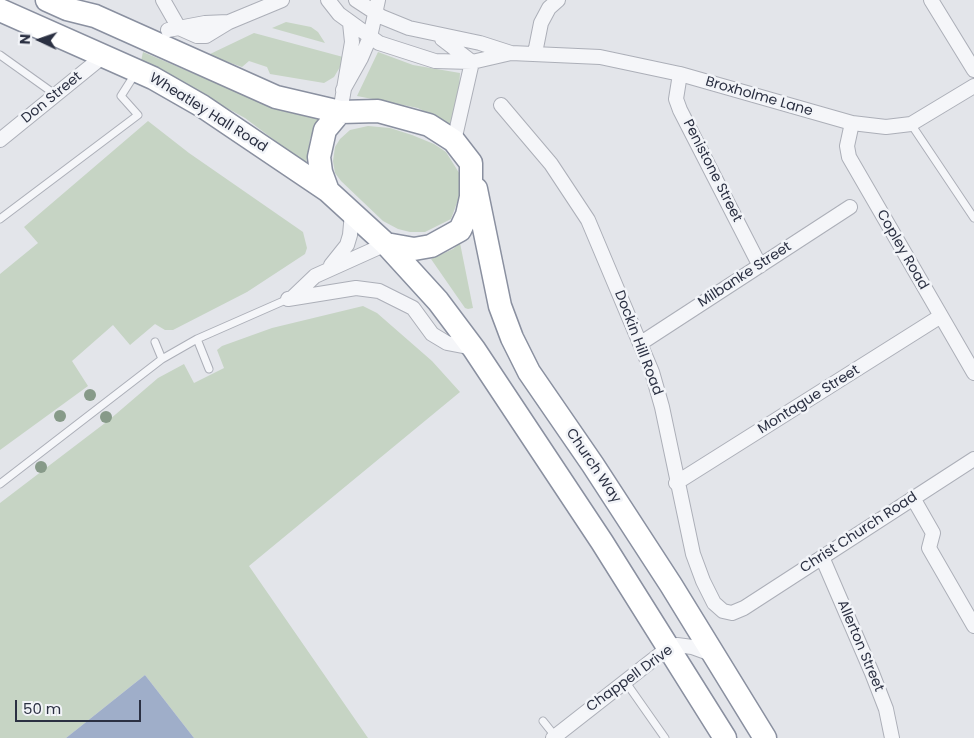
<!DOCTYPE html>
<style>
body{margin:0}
#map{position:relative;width:974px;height:738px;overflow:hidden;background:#e3e5ea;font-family:Poppins,sans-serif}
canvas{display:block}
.north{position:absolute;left:15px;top:15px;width:50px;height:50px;-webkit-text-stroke:4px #f2f4f8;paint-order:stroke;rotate:273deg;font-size:14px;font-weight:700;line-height:20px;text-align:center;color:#2b3042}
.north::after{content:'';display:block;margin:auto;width:18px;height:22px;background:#2b3042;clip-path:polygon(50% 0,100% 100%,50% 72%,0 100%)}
.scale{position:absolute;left:15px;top:700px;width:126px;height:22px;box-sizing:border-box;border:2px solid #2b3042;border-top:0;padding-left:6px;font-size:15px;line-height:18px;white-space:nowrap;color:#2b3042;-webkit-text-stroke:4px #f2f4f8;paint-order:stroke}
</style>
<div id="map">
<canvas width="974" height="738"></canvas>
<div class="north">N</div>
<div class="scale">50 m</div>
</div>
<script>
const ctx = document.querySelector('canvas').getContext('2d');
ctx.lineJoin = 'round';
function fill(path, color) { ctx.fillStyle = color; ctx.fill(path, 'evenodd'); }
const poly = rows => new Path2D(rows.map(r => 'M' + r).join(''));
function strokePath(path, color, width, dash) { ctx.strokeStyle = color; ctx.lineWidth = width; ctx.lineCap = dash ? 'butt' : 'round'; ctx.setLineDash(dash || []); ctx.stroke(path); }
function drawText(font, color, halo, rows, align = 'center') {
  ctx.font = font + ' Poppins,sans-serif'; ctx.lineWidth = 5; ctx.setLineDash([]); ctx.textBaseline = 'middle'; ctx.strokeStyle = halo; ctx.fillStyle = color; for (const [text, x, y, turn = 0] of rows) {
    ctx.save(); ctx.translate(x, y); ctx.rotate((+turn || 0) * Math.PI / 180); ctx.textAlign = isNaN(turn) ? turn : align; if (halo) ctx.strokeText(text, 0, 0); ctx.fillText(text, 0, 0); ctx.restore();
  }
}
fill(poly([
 [286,22,311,27,318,32,325,43,272,28],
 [254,33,343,57,340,67,334,77,324,83,270,74,267,67,249,61,242,67,208,55],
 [143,52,282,111,319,119,310,139,306,164,245,118,141,61],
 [378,52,413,65,460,73,459,90,451,126,418,108,357,96],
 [148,121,189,153,303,232,307,248,305,254,247,292,173,330,165,330,155,324,130,345,113,325,72,361,88,386,0,450,0,274,38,243,24,227],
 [368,126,390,128,412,135,434,144,446,152,461,176,462,189,451,219,425,232,410,232,398,229,383,221,341,181,335,173,333,161,335,147,340,139,350,130],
 [460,243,473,308,468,309,465,308,431,259,453,249],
 [363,306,377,313,432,361,460,392,249,566,368,738,194,738,145,675,66,738,0,738,0,503,109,420,158,378,184,364,194,383,224,368,217,350,222,346,272,328]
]), '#c6d4c4');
fill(poly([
 [145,675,194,738,66,738]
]), '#9faec9');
const service = poly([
 [0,55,56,95],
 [911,124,974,218],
 [0,219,138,115,121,96,135,74],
 [197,339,209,369],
 [155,342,162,359],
 [0,484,162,359,197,339,288,299],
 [625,681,665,738],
 [543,721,555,736]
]);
const minor = poly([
 [163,0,179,28],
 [328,0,339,14,379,43,435,61,472,62,511,53,480,43,409,28,382,17,356,0],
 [931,0,974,70],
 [179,28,197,36,206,36,229,22,282,0],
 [168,30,205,23,228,22],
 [442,39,472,62,454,141],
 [511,53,600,57,680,74,852,123,886,127,911,124,974,86],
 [535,53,541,23,549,8,558,0],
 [680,74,676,99,680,110,760,266],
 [343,90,361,58,370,37,378,0],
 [501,105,551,164,588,220,652,372,662,407,693,554,703,581,714,603,723,611,732,613,744,608,974,459],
 [340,112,352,42,350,23],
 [852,123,847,146,849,157,974,373],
 [0,140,96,62,100,54],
 [331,265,347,245,350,235,352,213],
 [293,297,315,276,386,244],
 [288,299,356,288,379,291,413,308,432,334,447,343,473,348],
 [641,343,850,207],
 [676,483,941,316],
 [913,498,933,533,929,548,974,626],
 [822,557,872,673,886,709,892,738],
 [553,738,668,648,677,645,692,647,714,655]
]);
const trunk = poly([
 [47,0,67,9,95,16,276,97,340,112],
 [0,10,153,78,202,106,328,191],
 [476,189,500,306,512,338,529,372,593,465,671,585,765,738],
 [386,244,414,249,431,246,460,230,467,215,471,197,471,163,454,141,429,125,378,111,340,112,325,130,319,157,321,172,328,191,386,244,438,301,474,349,602,542,725,738]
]);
strokePath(service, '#acafb8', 9);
strokePath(minor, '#acafb8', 16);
strokePath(trunk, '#8a90a0', 25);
strokePath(service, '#f5f6f9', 7);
strokePath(minor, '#f5f6f9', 14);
strokePath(trunk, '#fff', 22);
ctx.fillStyle = '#879a89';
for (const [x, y] of [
 [90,395],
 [60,416],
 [106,417],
 [41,467]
]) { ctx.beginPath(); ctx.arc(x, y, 6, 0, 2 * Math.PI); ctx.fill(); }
drawText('14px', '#2b3042', '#f2f4f8', [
 ["Broxholme Lane",759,97,16],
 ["Don Street",52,98,-39],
 ["Wheatley Hall Road",208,113,32],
 ["Penistone Street",712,171,63],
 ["Copley Road",902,250,60],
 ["Milbanke Street",745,275,-33],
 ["Dockin Hill Road",638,343,69],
 ["Montague Street",809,400,-32],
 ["Church Way",593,466,56],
 ["Christ Church Road",859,533,-33],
 ["Allerton Street",860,646,67],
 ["Chappell Drive",630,679,-36]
]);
</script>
